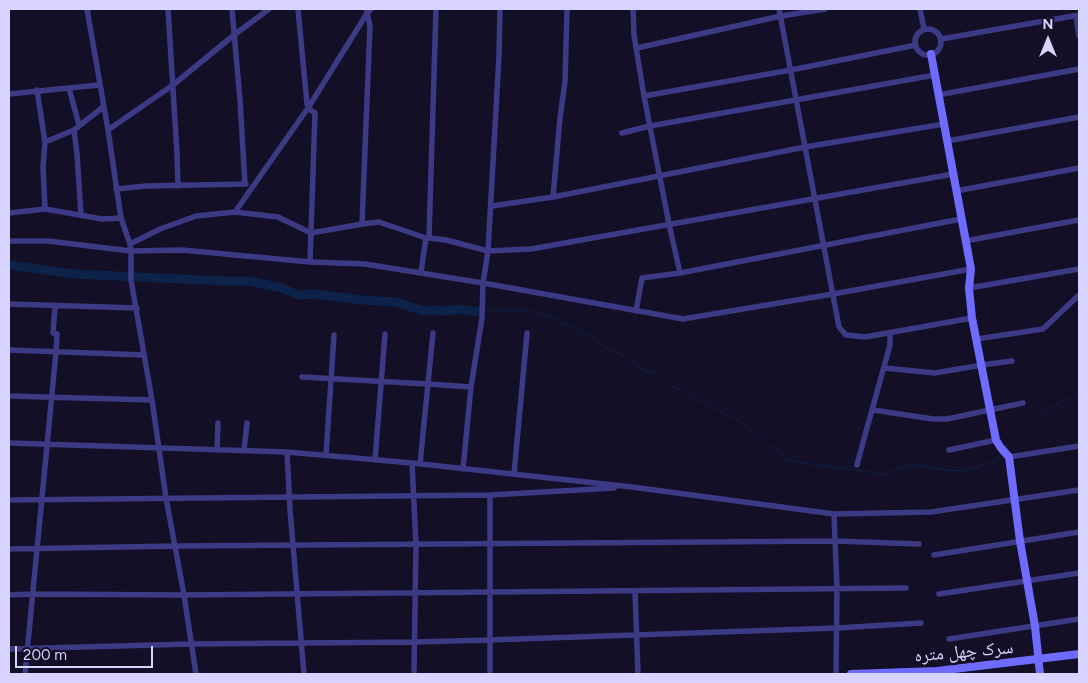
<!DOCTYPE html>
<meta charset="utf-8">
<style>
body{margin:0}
#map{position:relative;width:1088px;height:683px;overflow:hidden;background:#130f26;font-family:Figtree,sans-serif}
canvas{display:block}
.frame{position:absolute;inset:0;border:10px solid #d9d4ff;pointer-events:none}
.north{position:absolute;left:1023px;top:15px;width:50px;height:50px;-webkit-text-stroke:4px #130f26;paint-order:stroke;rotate:0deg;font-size:14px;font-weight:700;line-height:20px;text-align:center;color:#d9d4ff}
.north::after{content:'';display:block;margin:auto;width:18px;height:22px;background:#d9d4ff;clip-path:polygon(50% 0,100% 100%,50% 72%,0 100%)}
.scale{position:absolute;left:15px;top:646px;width:138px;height:22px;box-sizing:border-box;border:2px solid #d9d4ff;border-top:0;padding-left:6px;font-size:15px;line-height:18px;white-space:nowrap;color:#d9d4ff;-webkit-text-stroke:4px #130f26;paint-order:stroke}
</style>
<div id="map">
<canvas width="1088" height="683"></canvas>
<div class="frame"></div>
<div class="north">N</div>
<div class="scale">200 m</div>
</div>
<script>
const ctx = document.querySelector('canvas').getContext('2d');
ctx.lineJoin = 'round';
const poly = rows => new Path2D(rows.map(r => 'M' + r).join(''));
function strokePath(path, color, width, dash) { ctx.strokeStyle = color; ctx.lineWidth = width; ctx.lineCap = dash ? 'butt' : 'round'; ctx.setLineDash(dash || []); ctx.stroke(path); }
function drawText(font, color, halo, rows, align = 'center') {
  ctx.font = font + ' Figtree,"Noto Naskh Arabic",sans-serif'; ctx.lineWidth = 5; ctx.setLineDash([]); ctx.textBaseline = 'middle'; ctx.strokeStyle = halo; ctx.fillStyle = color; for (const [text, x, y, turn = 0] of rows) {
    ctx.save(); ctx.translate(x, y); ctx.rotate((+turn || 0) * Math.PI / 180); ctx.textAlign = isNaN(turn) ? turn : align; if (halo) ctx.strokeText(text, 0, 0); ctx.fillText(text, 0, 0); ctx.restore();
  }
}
strokePath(poly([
 [486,311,493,310,513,311,526,310,548,316,589,335,605,348,623,355,643,370,657,374,668,384,739,421,755,433,767,444,780,452,785,459,804,463,869,472,884,475,905,466,917,465,946,470,965,471,997,460,1001,454],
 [1005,448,1008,444,1040,413,1077,394,1079,391]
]), '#0c2248', 1);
strokePath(poly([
 [9,265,74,274,225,281,249,281,282,288,298,295,316,294,362,300,395,302,424,311,436,310,445,311,458,309,478,312]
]), '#0c2248', 9);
strokePath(poly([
 [87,9,108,130,121,218,130,244,131,251,131,280,152,400,166,498,184,595,196,674],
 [168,9,177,154,178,186],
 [232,9,240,100,245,184],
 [298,9,307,104,308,108,315,113,310,262],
 [366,9,370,26,362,224,379,222,426,238],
 [633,9,634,35,644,96,669,224,680,273],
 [779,9,839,327,846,335,865,337,972,318],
 [920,9,924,29],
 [1076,16,1079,36],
 '915 42a13 13 0 1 1 26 0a13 13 0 1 1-26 0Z',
 [941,39,1079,15],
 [637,48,781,16,825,9],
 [69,88,79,125],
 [37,90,45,142,43,167,45,209],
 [9,94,99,85],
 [938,95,1079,69],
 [644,96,791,70,916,45],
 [74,130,77,154,81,215],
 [108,130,173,85,234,35,269,9],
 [622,133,650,126,935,75],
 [947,141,1079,117],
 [45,142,74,130,103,107],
 [116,189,146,186,246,184],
 [956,191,1079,168],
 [553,197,560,118,565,82,567,9],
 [492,206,553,197,805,147,944,124],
 [235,212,278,217,311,233,362,224],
 [9,213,45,209,102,219,121,218],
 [429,238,446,240,488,251,531,249,953,174],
 [9,241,48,241,131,251,182,250,310,262,365,264,483,283,683,319,833,294,971,269],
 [965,241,1079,220],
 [130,244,160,229,196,216,235,212,308,108,366,15,371,9],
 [421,272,426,238,429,238,436,9],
 [969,288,1079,269],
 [9,304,137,308],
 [636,311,642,278,680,273,961,219],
 [977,339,1043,329,1079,295],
 [9,350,144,355],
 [884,368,935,373,982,365,1012,361],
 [302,377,428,384,471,387],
 [9,396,152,400],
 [873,410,933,419,947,419,1023,403],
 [9,443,287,452,412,463,632,487,834,514,931,512,1079,490],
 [217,449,218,423],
 [244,450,247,423],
 [949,450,996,440],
 [287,452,290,510,304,674],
 [326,455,334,335],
 [1009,457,1079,446],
 [375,460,385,334],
 [412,463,416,544,414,674],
 [420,464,433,333],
 [857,465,862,446,890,345,890,333],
 [463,469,471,387,482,318,483,283,488,251,499,56,500,9],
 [514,474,527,333],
 [9,500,490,495,614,488],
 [834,514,837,588,836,674],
 [9,549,176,546,835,541,919,544],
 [934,555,1079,532],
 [635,591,638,674],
 [939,594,1079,573],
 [9,595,32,594,184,595,906,588],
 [949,639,1079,619],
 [9,649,191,644,414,642,489,640,837,628,921,623],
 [25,674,56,352,57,334,53,333,55,306],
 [490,674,490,495]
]), '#3d3a85', 5.5);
strokePath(poly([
 [931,54,971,269,969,288,972,318,996,440,1001,448,1009,457,1020,541,1035,626,1040,674],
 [851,674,937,671,1079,654]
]), '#6f6bff', 8);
drawText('18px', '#d9d4ff', '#130f26', [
 ["سرک چهل متره",964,652,-5]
]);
</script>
